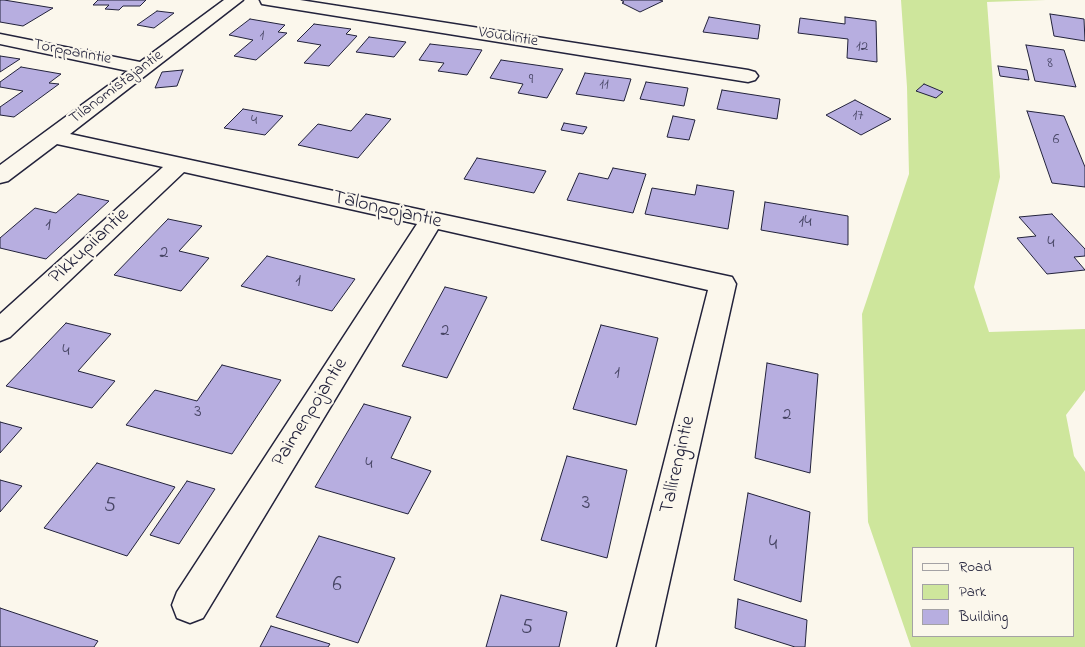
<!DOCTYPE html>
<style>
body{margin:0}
#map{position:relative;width:1085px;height:647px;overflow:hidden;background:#fbf7ec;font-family:"Indie Flower",sans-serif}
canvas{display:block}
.legend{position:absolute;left:912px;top:547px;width:162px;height:90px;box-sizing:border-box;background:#fbf7ec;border:1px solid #a4a2a5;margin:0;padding:6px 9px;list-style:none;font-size:15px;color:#22223b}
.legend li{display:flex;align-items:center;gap:10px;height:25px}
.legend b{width:25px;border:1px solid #a4a2a5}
</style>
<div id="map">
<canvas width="1085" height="647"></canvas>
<ul class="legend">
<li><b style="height:6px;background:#fbf7ec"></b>Road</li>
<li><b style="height:14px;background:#cee69c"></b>Park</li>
<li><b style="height:14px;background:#b7aee0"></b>Building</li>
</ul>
</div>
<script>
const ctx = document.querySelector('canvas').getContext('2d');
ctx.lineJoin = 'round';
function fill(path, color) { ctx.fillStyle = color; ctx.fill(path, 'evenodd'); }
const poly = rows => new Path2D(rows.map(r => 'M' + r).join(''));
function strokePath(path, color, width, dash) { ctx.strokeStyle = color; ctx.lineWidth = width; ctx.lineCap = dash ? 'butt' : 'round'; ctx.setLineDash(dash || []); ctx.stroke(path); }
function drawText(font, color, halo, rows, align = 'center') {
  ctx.font = font + ' "Indie Flower",sans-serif'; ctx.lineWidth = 4.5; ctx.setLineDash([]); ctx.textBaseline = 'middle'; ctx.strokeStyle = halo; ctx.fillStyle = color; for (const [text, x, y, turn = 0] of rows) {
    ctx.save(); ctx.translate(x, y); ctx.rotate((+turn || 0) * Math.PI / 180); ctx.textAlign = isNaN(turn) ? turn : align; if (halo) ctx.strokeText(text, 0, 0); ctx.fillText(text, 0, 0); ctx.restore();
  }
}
fill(poly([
 [901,0,1046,0,987,2,1000,177,974,287,989,332,1085,329,1085,390,1066,415,1074,456,1085,472,1085,647,911,647,868,522,862,314,909,174,907,87],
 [914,548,1074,548,1074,636,914,636]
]), '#cee69c');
const building = poly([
 [0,0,4,0,53,8,23,26,0,22,0,0],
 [98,0,146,0,140,6,123,6,119,10,105,9,109,5,93,5,98,0],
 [621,0,659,0,663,1,640,12,622,3,624,2,621,0],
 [157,11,174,13,154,28,137,25,157,11],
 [1050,14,1084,19,1085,41,1054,36,1050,14],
 [709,17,760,25,758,39,703,32,709,17],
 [845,17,876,21,877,62,847,58,848,39,798,33,800,18,845,24,845,17],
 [250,19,285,25,278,32,287,33,256,60,234,56,253,40,229,35,250,19],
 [314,24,351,29,346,34,357,36,329,66,304,63,321,45,297,41,314,24],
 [369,37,406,42,394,57,356,52,369,37],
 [430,44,482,50,467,75,438,71,444,63,419,60,430,44],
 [1026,45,1064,50,1076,87,1035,81,1026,45],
 [0,56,20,59,0,72,0,56],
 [501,60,563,69,547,98,518,93,523,84,490,78,501,60],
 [998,66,1027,70,1029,80,1000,76,998,66],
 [21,67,61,74,49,83,59,84,14,117,0,115,0,107,23,91,0,87,0,82,21,67],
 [183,70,177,86,155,88,162,72,183,70],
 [585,73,631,79,624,101,576,94,585,73],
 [646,82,688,88,684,106,640,99,646,82],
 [924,84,943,92,936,98,916,91,924,84],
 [722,90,780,99,777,119,717,109,722,90],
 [855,100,891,119,861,135,826,115,855,100],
 [243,109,283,116,265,135,224,128,243,109],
 [1027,111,1064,116,1085,167,1085,187,1052,183,1027,111],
 [366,114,391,119,358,158,298,145,318,124,351,131,366,114],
 [673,116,695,120,689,140,667,137,673,116],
 [564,123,587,127,583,134,561,130,564,123],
 [477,158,546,171,534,193,464,179,477,158],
 [613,168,646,174,633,213,567,200,579,173,608,179,613,168],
 [697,185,734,191,728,229,645,214,652,188,695,195,697,185],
 [78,194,109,201,46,259,0,248,0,238,35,208,56,213,78,194],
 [765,202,848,216,848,245,761,230,765,202],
 [1052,214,1085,249,1085,256,1074,257,1085,270,1047,274,1017,238,1036,236,1019,217,1052,214],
 [168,219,202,226,179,251,209,258,181,291,114,275,168,219],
 [267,256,355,279,332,311,241,286,267,256],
 [445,287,487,297,447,378,402,366,445,287],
 [66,323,111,334,78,371,115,381,92,408,6,386,66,323],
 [601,325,658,338,636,425,573,409,601,325],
 [767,363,818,374,810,473,755,458,767,363],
 [222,365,281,380,232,454,126,425,155,390,197,401,222,365],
 [364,404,411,417,391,458,431,471,408,514,315,487,364,404],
 [0,422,22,428,0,453,0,422],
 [567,456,627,470,607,558,541,540,567,456],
 [97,463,175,487,127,556,44,528,97,463],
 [0,480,22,486,0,512,0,480],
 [187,481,215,489,179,544,150,535,187,481],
 [748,493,810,512,801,602,734,580,748,493],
 [319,536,395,558,358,643,276,617,319,536],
 [501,595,567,612,559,647,486,647,501,595],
 [738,599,807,620,805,647,795,647,735,628,738,599],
 [0,608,98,641,94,647,0,647,0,608],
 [271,626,330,644,328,647,260,647,271,626]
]);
fill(building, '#b7aee0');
strokePath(building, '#22223b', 1);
const street = poly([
 [224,0,243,0,70,134,732,277,736,284,655,647,617,647,708,290,438,229,203,618,190,623,177,618,172,605,177,592,417,224,184,172,10,337,0,341,0,314,163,167,57,144,8,181,0,183,0,165,128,71,0,44,0,34,140,62,224,0],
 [260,0,300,0,748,70,755,72,758,76,755,80,748,82,268,5,262,4,260,0]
]);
strokePath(street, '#22223b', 3);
fill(street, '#fbf7ec');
drawText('15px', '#474564', null, [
 ["1",262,37],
 ["12",862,48],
 ["8",1050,65],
 ["9",531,81],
 ["11",604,86],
 ["17",858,117],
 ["4",254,122],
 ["6",1056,141]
]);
drawText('16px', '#22223b', '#fbf7ec', [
 ["Voudintie",508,38,9],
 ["Torpparintie",72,53,11],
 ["Tilanomistajantie",117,88,-37]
]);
drawText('18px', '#474564', null, [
 ["14",805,223],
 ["1",48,226],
 ["4",1051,244],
 ["2",164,254],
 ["1",298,282],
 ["2",445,332],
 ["4",66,352],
 ["1",617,374],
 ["3",198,413],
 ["2",787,416],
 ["4",369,465]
]);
drawText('20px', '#22223b', '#fbf7ec', [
 ["Talonpojantie",387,211,13],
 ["Pikkupiiantie",90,247,-43],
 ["Paimenpojantie",311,413,-58],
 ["Tallirengintie",679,465,-77]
]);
drawText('21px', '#474564', null, [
 ["3",586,505],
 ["5",110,508],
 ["4",773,546],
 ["6",337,587],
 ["5",527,630]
]);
</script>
